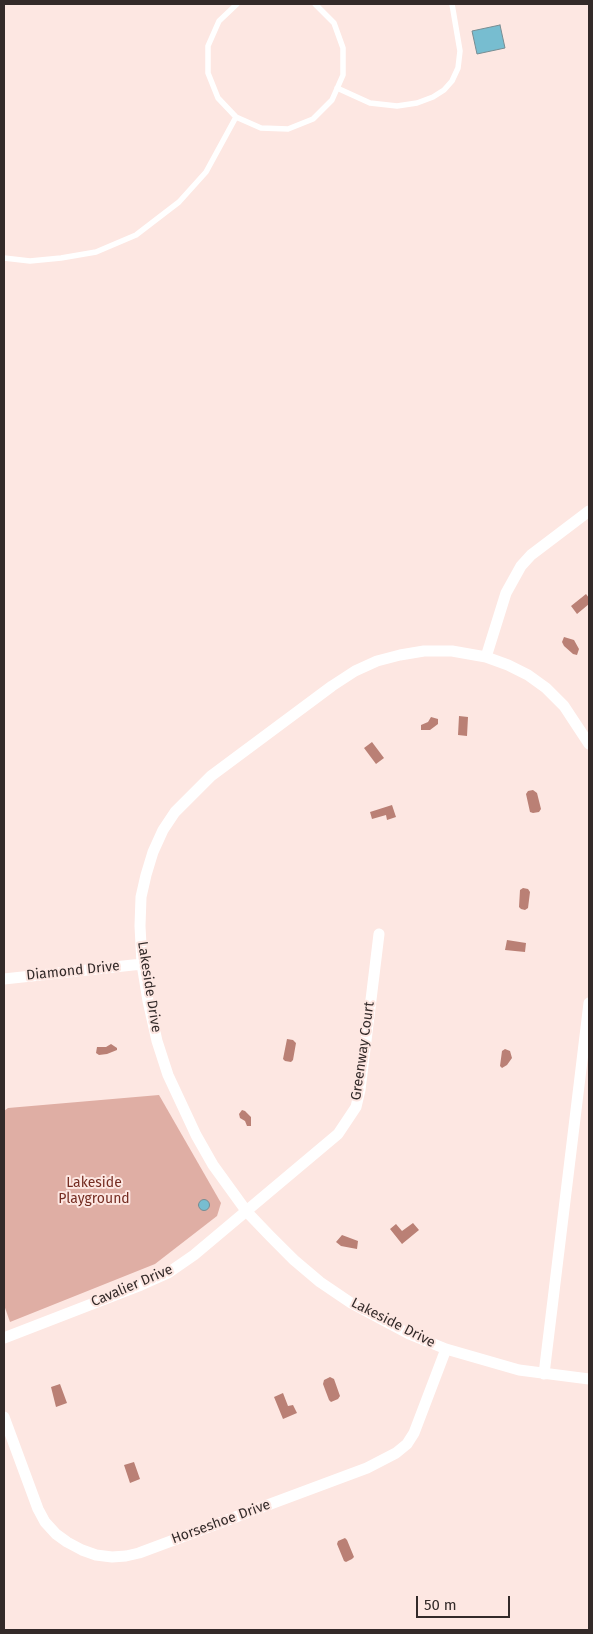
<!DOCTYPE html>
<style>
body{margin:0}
#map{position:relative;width:593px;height:1634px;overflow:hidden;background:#fde7e2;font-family:"Fira Sans",sans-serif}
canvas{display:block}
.frame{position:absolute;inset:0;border:5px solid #332a29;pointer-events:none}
.scale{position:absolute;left:416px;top:1596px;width:94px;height:22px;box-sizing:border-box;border:2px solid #332a29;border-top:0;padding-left:6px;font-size:15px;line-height:18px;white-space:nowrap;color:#332a29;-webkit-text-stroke:4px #fde7e2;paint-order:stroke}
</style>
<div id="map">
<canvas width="593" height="1634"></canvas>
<div class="frame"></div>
<div class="scale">50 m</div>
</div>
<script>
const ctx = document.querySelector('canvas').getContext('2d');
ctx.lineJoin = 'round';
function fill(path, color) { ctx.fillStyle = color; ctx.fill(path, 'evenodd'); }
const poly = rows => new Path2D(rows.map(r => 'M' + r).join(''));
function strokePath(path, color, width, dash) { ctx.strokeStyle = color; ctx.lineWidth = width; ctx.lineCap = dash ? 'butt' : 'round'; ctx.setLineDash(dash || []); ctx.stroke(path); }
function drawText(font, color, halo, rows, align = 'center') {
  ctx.font = font + ' "Fira Sans",sans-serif'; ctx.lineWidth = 4; ctx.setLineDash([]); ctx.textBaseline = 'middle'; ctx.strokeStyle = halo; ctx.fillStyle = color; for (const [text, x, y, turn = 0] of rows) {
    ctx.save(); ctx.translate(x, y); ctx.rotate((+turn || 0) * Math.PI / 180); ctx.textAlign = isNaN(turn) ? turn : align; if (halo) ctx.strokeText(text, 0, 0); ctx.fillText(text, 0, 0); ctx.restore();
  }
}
fill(poly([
 [159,1095,221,1203,217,1216,155,1264,10,1322,4,1305,4,1111,8,1108]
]), '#dfaea4');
fill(poly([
 [586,594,589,598,589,604,577,614,571,606],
 [564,637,574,640,579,649,577,655,573,654,564,646,562,642],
 [459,716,468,717,467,736,458,735],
 [431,717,438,719,438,724,430,730,421,730,421,725,428,722],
 [372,742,384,758,376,764,364,748],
 [533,790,537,793,541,809,539,812,533,813,530,812,526,794,528,791],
 [392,805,396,817,387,820,386,815,372,819,370,812],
 [523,888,528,889,530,892,528,908,525,910,521,909,519,907,520,890],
 [507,940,526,943,525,952,505,950],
 [287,1039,293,1040,296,1043,293,1060,291,1062,285,1061,283,1059],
 [111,1044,117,1048,117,1050,107,1054,99,1055,96,1053,97,1047,106,1047],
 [505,1049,510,1051,512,1058,507,1065,502,1068,500,1066,502,1051],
 [242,1110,245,1111,251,1117,251,1126,247,1126,245,1121,240,1118,239,1114],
 [413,1223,419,1230,402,1244,390,1229,396,1224,402,1231],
 [342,1235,358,1241,357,1249,341,1246,336,1242],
 [330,1377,334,1379,340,1396,338,1399,331,1402,329,1400,323,1384,324,1380],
 [60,1384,67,1403,56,1407,51,1387],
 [283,1393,288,1406,293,1405,297,1413,283,1419,274,1397],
 [134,1462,140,1479,130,1483,124,1465],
 [345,1538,347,1540,354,1557,352,1559,346,1562,344,1561,337,1544,338,1541]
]), '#ba8075');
const building = poly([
 [500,25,505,48,477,54,472,31,500,25],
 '198.5 1205a5.5 5.5 0 1 1 11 0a5.5 5.5 0 1 1-11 0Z'
]);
fill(building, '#77bdd0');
strokePath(building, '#788d92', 1);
strokePath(poly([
 [237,4,219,21,208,46,208,73,218,98,236,117,261,128,288,129,313,119,332,100,343,75,343,48,334,23,315,4],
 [337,88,370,103,397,106,417,103,433,97,444,90,452,81,458,68,460,51,452,4],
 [4,258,30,261,61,258,96,252,136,235,179,202,206,172,236,117]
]), '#fff', 5.5);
strokePath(poly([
 [486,657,506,593,521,566,531,555,589,511],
 [589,744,564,706,546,688,528,675,508,665,486,657,452,651,424,651,400,655,377,661,355,671,332,686,211,776,175,812,163,830,153,852,146,875,141,897,140,926,142,964,148,1001,157,1041,168,1075,196,1135,213,1165,247,1212,270,1236,294,1260,320,1282,351,1303,409,1334,446,1349,519,1370,589,1379],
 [4,979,142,964],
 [4,1338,141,1285,168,1273,194,1255,338,1134,356,1107,360,1090,379,934],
 [544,1374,589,1003],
 [4,1417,38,1509,45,1522,56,1534,67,1542,82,1550,96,1555,112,1557,126,1556,139,1553,367,1468,396,1453,407,1444,414,1433,446,1349]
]), '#fff', 11);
drawText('14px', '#332a29', '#fde7e2', [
 ["Diamond Drive",73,971,-6],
 ["Lakeside Drive",149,987,81],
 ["Greenway Court",363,1051,-82],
 ["Cavalier Drive",132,1286,-23],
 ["Lakeside Drive",393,1323,27],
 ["Horseshoe Drive",221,1522,-20]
]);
drawText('14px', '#752d22', '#fde7e2', [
 ["Lakeside",94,1183],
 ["Playground",94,1199]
]);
</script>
